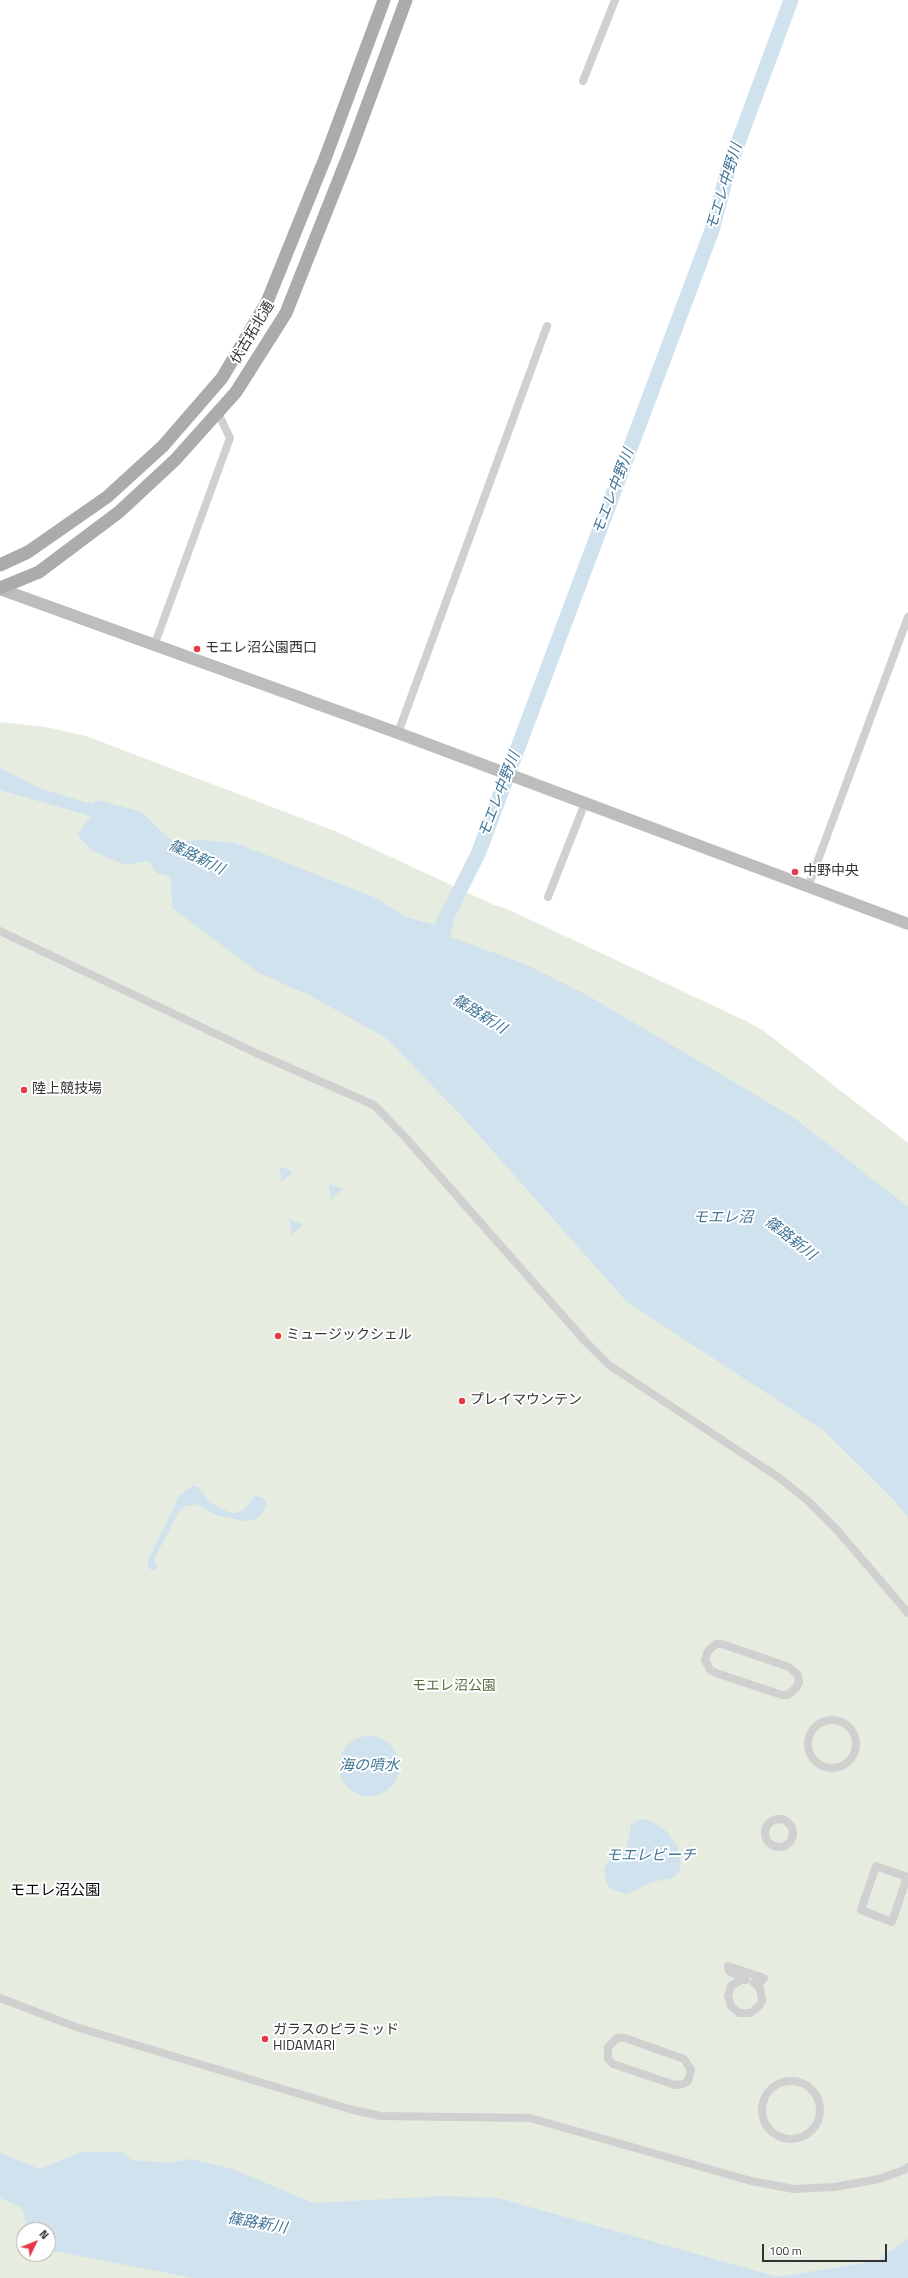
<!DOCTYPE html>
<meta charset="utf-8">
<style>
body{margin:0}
#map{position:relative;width:908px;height:2278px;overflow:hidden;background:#fff;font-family:"Titillium Web",sans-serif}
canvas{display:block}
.north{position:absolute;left:16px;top:2222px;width:40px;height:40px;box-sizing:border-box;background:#fff;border:1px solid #adadad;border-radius:50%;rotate:47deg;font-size:11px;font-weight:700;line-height:16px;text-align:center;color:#333}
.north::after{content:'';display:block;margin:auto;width:14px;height:18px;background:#e63946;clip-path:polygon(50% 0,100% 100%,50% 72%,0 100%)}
.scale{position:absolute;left:762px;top:2244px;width:125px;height:18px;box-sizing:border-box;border:2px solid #333;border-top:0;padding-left:5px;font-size:12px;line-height:14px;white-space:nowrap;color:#333;-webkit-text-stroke:3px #fff;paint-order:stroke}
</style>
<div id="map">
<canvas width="908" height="2278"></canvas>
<div class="north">N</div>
<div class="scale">100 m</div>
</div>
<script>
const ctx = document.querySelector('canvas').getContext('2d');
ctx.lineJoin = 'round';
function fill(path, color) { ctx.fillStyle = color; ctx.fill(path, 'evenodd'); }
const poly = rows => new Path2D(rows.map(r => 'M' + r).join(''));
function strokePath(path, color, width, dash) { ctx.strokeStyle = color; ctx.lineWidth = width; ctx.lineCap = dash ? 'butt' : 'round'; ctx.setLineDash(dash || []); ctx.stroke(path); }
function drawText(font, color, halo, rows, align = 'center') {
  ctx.font = font + ' "Titillium Web","Noto Sans JP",sans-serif'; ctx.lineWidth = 4; ctx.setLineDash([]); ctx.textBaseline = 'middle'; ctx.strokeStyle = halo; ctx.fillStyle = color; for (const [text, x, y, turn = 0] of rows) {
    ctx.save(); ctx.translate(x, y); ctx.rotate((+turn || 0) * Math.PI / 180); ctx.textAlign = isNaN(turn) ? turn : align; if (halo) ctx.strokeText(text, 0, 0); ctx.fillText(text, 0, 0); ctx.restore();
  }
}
fill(poly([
 [0,722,45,727,86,736,335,831,494,905,505,908,746,1021,764,1031,908,1143,908,2278,0,2278],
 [24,2230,48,2230,48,2254,24,2254]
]), '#e6ecdf');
fill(poly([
 [0,768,41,789,92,804,98,800,141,812,173,842,202,840,235,843,374,897,406,917,435,925,440,914,454,922,450,937,525,964,587,995,793,1117,908,1207,908,1517,893,1499,823,1430,627,1302,460,1114,386,1038,311,996,259,973,172,908,171,877,157,873,148,861,125,865,93,851,77,835,91,816,0,790],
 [279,1166,293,1172,281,1182],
 [329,1184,343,1189,331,1200],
 [289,1219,303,1224,292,1235],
 [192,1486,197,1486,210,1502,228,1512,237,1513,245,1509,254,1496,263,1498,266,1503,266,1508,260,1516,253,1520,242,1521,214,1514,196,1504,185,1506,180,1510,154,1559,157,1565,156,1571,150,1569,147,1565,149,1559,179,1496],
 '339 1766a30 30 0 1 1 60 0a30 30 0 1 1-60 0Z',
 [640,1819,649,1820,666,1831,678,1848,681,1865,679,1872,672,1878,652,1882,627,1894,618,1892,610,1888,606,1882,604,1868,614,1855,627,1847,631,1825],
 [81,2152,122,2152,131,2160,169,2163,191,2159,232,2169,314,2203,444,2196,498,2198,778,2277,876,2261,908,2239,908,2278,194,2278,48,2250,48,2230,29,2230,21,2207,0,2198,0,2153,39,2169]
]), '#cfe2ee');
strokePath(poly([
 [437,936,478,854,712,230,728,170,791,0]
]), '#cfe2ee', 15);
strokePath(poly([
 [583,81,615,0],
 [154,646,230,438,218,413],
 [398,733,547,326],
 [808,887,908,617],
 [548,897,585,803],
 [0,931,256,1053,374,1105,405,1137,585,1341,609,1365,781,1479,809,1502,837,1530,908,1613],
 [716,1644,722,1644,789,1667,798,1675,799,1682,796,1688,788,1695,782,1695,716,1673,710,1670,705,1660,708,1651,716,1644],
 '808 1744a24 24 0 1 1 48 0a24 24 0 1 1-48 0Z',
 '765 1833a14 14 0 1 1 28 0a14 14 0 1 1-28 0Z',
 [876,1866,907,1877,892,1922,861,1910,876,1866],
 [728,1966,764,1978,759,1984,754,1983,760,1988,762,2000,760,2005,751,2013,739,2013,731,2006,728,1996,731,1986,741,1980,746,1980,729,1971,728,1966],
 [0,1998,76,2027,353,2110,381,2116,530,2118,751,2181,794,2189,834,2187,879,2179,904,2170,908,2167],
 [617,2038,625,2038,684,2059,691,2070,688,2081,683,2084,675,2085,613,2064,608,2059,608,2047,617,2038],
 '762 2110a29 29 0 1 1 58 0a29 29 0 1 1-58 0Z'
]), '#d0d0d0', 8);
strokePath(poly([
 [0,589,398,733,908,924]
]), '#bdbdbd', 12);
strokePath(poly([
 [0,565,28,552,107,497,163,446,222,378,267,302,326,156,384,0],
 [0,588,39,572,119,512,175,460,236,392,286,313,351,149,406,0]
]), '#ababab', 13);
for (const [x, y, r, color] of [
 [197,649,4,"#e63946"],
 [795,872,4,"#e63946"],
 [24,1090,4,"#e63946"],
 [278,1336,4,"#e63946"],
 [462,1401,4,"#e63946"],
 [265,2039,4,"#e63946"]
]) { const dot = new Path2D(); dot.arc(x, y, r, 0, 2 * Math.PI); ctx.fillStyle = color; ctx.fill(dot); strokePath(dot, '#fff', 1.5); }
drawText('14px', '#333', '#fff', [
 ["伏古拓北通",253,333,-59]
]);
drawText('14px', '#333', '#fff', [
 ["モエレ沼公園西口",205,649],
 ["中野中央",803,872],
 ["陸上競技場",32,1090],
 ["ミュージックシェル",286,1336],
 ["プレイマウンテン",470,1401],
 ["ガラスのピラミッド",273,2031],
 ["HIDAMARI",273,2047]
], 'left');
drawText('14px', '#56703f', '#fff', [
 ["モエレ沼公園",454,1687]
]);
drawText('italic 15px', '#3f7597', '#fff', [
 ["モエレ中野川",725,187,-73],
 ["モエレ中野川",614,492,-69],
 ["モエレ中野川",500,795,-69],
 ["篠路新川",196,858,26],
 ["篠路新川",479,1015,32],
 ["モエレ沼",723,1218],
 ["篠路新川",790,1239,38],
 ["海の噴水",369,1766],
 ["モエレビーチ",651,1856],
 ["篠路新川",257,2224,10]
]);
drawText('15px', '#000', '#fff', [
 ["モエレ沼公園",55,1891]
]);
</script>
